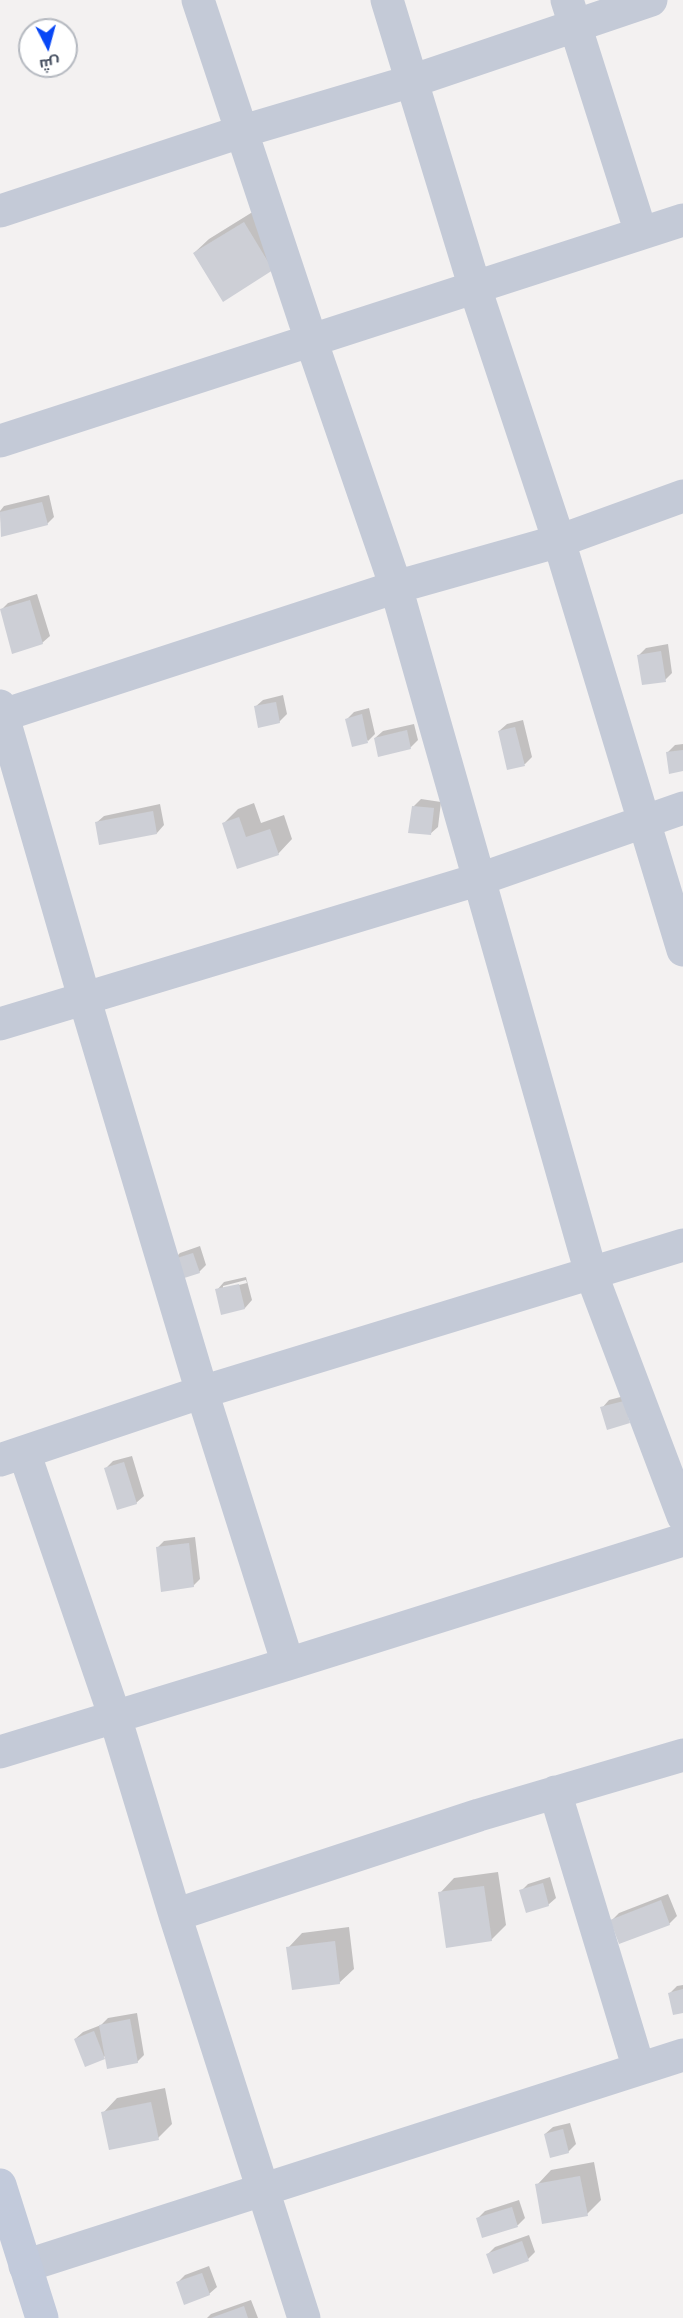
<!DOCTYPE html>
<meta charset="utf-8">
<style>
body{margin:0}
#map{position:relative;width:683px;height:2318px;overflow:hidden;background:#f3f1f1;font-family:"Fira Sans Condensed",Cairo,sans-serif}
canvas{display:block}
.north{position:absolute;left:18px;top:18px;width:60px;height:60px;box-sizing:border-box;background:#fff;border:2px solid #b5b9c0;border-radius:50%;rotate:174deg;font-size:16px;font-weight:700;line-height:24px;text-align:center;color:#475061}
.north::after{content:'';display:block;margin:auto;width:21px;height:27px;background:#0847f6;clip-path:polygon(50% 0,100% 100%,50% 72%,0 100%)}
</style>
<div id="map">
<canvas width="683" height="2318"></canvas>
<div class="north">ش</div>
</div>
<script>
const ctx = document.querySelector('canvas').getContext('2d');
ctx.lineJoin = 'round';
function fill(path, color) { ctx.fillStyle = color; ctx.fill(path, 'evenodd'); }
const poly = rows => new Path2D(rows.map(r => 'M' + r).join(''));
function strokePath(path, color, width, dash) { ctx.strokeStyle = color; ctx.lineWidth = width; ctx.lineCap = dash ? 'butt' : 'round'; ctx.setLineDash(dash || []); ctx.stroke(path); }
fill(poly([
 [259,208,273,269,194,253,209,239],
 [49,495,54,517,47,524,2,535,0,511,4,506],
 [37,594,50,636,42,643,1,610,8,603],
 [668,644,672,673,665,680,639,655,646,648],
 [283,695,287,714,279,722,255,707,263,700],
 [369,708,375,734,368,741,347,719,354,712],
 [523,720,532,757,525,764,508,768,499,731,507,724],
 [414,724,418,740,410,748,375,738,383,731],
 [683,744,683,770,667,753,675,745],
 [421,799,441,802,438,827,430,834,413,807],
 [254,803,261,823,284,815,292,839,278,854,238,867,224,823,238,809],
 [160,804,164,825,157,833,96,823,104,816],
 [200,1246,206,1265,199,1272,173,1260,180,1253],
 [246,1277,252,1300,245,1308,223,1313,217,1290,224,1282],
 [246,1280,247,1283,223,1289,223,1286],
 [632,1394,637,1414,602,1408,609,1400],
 [132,1456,144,1496,136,1503,106,1468,113,1461],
 [195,1537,200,1579,193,1586,157,1548,164,1541],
 [498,1872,506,1925,491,1940,440,1893,454,1878],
 [550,1877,556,1898,548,1905,521,1891,528,1884],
 [668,1894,677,1916,669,1924,612,1920,619,1913],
 [349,1927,354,1969,339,1983,288,1948,302,1933],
 [683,1985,683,2012,670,1993,677,1986],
 [137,2013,144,2055,137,2062,106,2055,104,2057,75,2039,83,2032,101,2025,108,2018],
 [165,2088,172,2124,158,2138,103,2113,117,2098],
 [570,2123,576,2144,568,2152,545,2134,553,2127],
 [594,2162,601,2200,587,2214,537,2185,551,2170],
 [519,2200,525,2218,518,2225,483,2236,478,2218,485,2211],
 [529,2235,535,2252,528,2259,487,2255,495,2247],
 [209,2266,217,2287,209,2294,178,2282,185,2275],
 [251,2300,258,2318,207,2318,211,2314]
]), '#0003');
fill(poly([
 [244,222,273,270,223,302,193,253],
 [42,502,48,525,1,537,0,512],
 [30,600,43,644,12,654,0,609],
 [661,651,666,682,642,685,637,655],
 [276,702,280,723,258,728,254,706],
 [362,714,368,743,352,747,345,719],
 [515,727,525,766,507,770,498,731],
 [407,730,411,749,378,757,374,738],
 [683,750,683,771,669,774,666,752],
 [412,806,434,808,431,835,408,833],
 [153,811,157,834,99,845,95,822],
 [239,817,246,837,270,829,279,855,237,869,222,823],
 [193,1253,200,1273,178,1280,171,1260],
 [239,1284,245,1309,221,1315,215,1289],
 [624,1401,630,1423,607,1430,600,1407],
 [124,1462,137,1504,117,1510,104,1468],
 [189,1543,194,1587,161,1592,156,1547],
 [543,1883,549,1906,526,1913,519,1890],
 [484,1886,492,1941,446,1948,438,1892],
 [661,1900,670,1925,619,1944,610,1920],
 [335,1941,340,1984,292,1990,286,1947],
 [683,1989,683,2013,673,2015,668,1993],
 [130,2019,138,2063,107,2069,99,2025],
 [94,2031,105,2059,85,2067,74,2039],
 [151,2102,159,2140,109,2150,101,2112],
 [563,2129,569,2153,550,2158,544,2134],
 [580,2176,588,2216,542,2224,535,2184],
 [512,2207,518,2227,482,2238,476,2218],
 [522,2241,529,2261,493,2274,486,2254],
 [202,2273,210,2295,184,2305,176,2282],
 [244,2306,248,2318,211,2318]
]), '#cdcfd6');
strokePath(poly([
 [198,0,311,340,396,587,591,1273,683,1516],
 [387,0,475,288,559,541,683,950],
 [567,0,641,233],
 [0,211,243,131,412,81,651,0],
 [0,441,683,220],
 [0,706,84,997,202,1392,288,1664],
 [0,716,396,587,559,541,683,496],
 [0,1024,480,879,683,808],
 [24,1452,115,1717,175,1915,304,2318],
 [0,1460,202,1392,683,1245],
 [0,1752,288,1664,683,1540],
 [555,1792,639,2069],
 [175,1915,479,1815,683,1755],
 [25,2266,683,2055]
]), '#c4cad7', 33);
strokePath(poly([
 [0,2185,42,2318]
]), '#c2cadb', 33);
</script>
